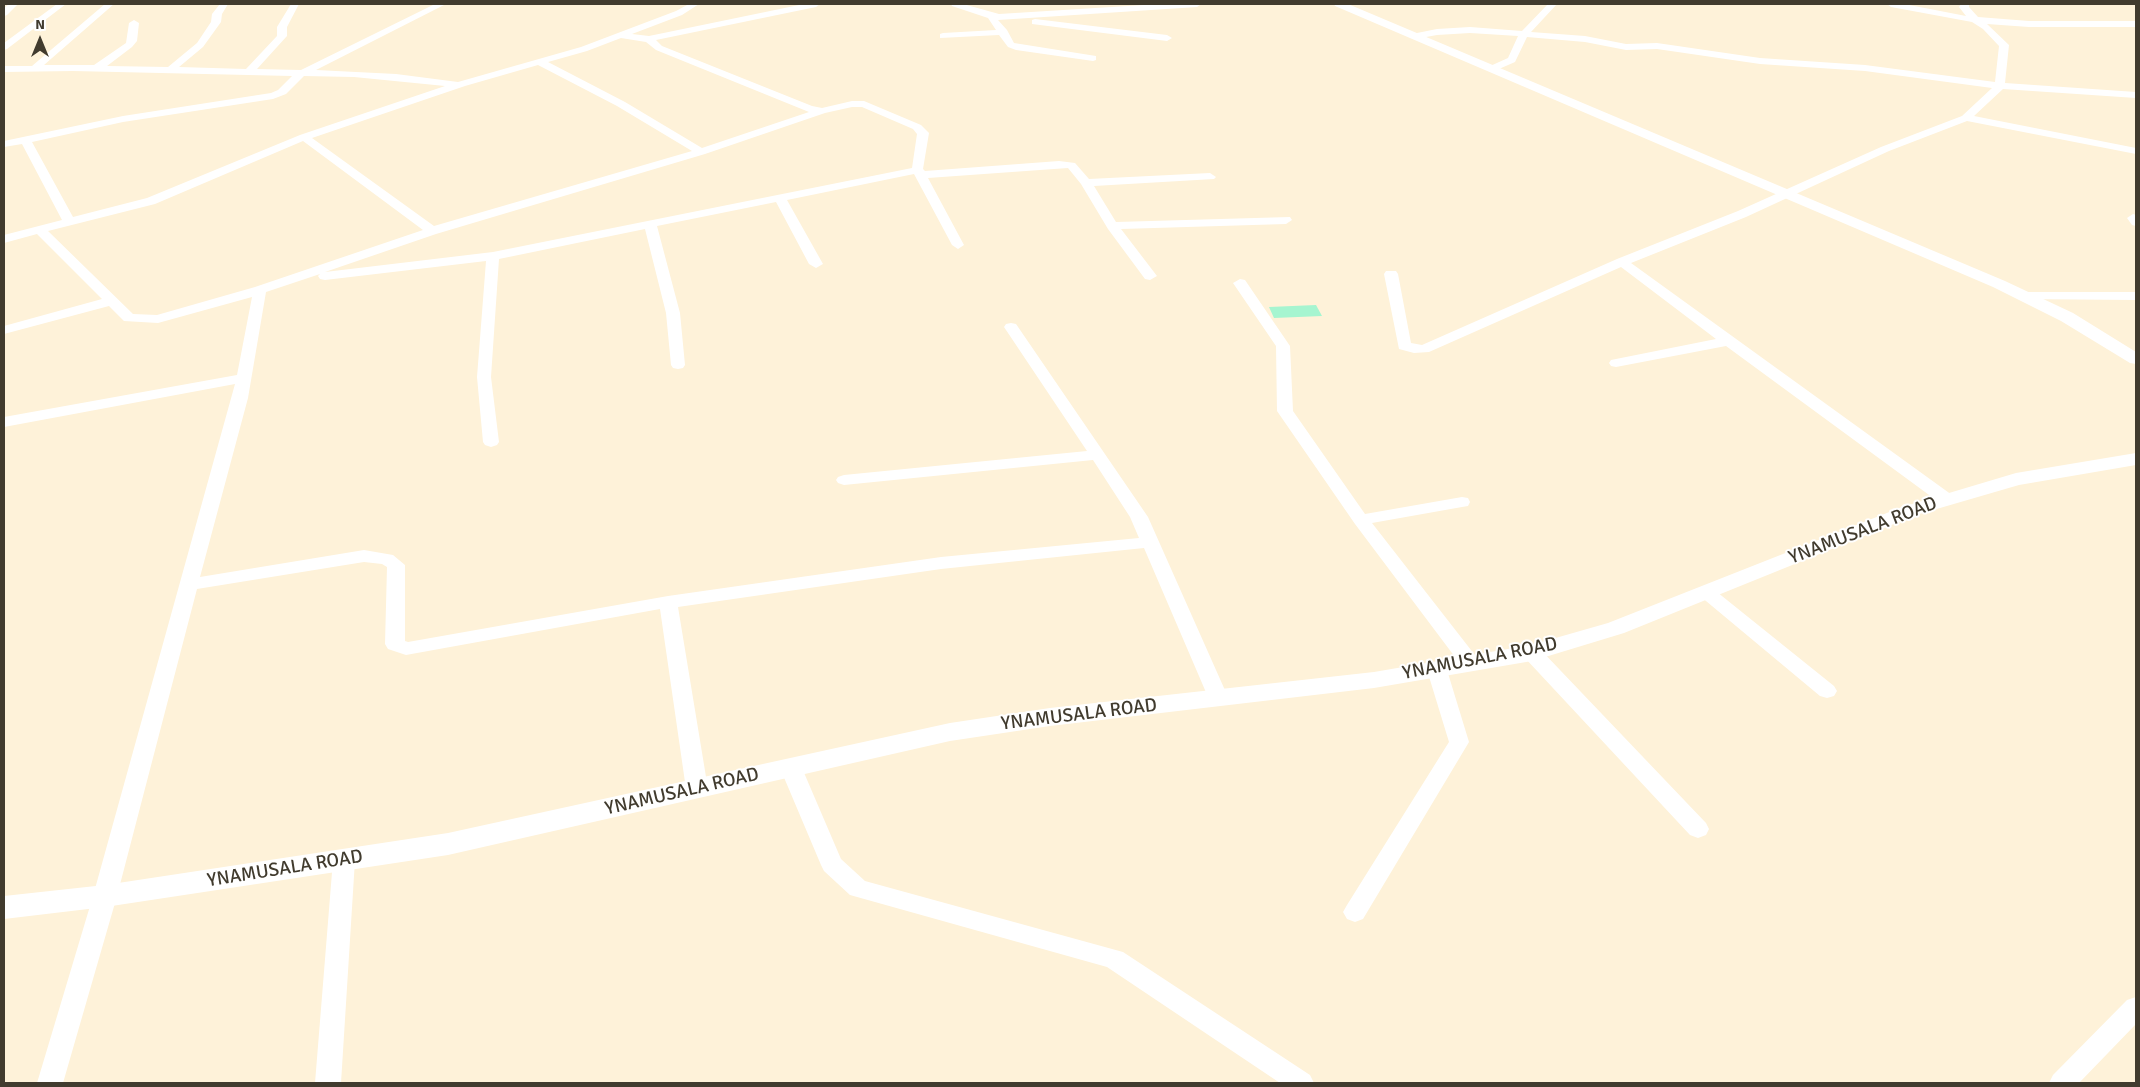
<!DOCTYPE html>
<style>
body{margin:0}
#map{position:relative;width:2140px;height:1087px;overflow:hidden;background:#fef2d9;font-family:Signika,sans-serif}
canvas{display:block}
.frame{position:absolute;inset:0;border:5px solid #413b2e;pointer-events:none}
.north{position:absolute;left:15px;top:15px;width:50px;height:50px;-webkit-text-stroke:4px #fff;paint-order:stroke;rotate:0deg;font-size:14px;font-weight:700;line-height:20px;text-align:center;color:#413b2e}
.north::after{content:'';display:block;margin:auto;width:18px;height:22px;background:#413b2e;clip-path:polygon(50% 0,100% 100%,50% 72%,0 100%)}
</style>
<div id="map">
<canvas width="2140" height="1087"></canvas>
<div class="frame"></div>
<div class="north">N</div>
</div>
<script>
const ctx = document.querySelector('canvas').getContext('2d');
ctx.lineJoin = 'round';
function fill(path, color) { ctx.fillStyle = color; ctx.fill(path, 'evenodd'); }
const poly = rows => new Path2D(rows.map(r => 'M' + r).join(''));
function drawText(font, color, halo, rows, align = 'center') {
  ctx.font = font + ' Signika,sans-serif'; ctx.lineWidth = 4; ctx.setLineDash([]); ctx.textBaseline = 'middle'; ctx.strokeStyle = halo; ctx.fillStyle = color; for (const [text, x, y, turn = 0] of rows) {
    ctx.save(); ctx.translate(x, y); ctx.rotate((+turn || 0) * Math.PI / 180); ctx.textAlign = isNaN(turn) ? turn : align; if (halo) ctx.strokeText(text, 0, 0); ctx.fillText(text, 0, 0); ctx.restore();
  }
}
fill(poly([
 [1316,305,1322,316,1274,318,1269,307]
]), '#a6f5d0');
fill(poly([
 [9,4,18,4,7,15,4,16,4,8,9,4],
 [57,4,66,4,7,49,4,50,4,43,57,4],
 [105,4,114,4,44,65,94,65,126,43,129,23,134,20,139,23,137,41,132,47,107,66,168,67,197,43,211,22,212,14,220,4,228,4,222,14,221,22,203,47,179,67,246,69,277,36,277,27,291,4,299,4,287,27,287,36,257,69,301,70,435,4,446,4,316,70,396,74,458,82,581,47,676,11,689,4,699,4,682,15,632,34,649,36,804,4,820,4,816,7,656,40,662,46,812,106,822,108,852,101,864,101,921,125,929,133,923,169,925,171,1059,161,1075,163,1089,179,1210,173,1216,177,1214,179,1094,186,1116,222,1290,217,1292,220,1286,224,1121,229,1157,276,1150,280,1145,279,1108,229,1081,184,1068,168,928,178,964,245,958,249,952,245,914,174,787,200,823,264,816,268,809,264,776,202,657,226,680,313,685,365,683,368,678,369,673,368,671,365,666,313,645,229,499,259,491,377,499,442,497,445,491,447,485,445,483,442,477,377,486,261,325,280,320,279,318,276,320,274,266,292,248,398,200,577,364,550,393,555,405,565,405,641,408,642,668,596,941,557,1139,538,1130,517,1093,460,844,485,838,483,836,480,838,477,844,475,1087,451,1004,327,1006,324,1011,323,1016,324,1148,517,1228,697,1225,702,1218,704,1211,702,1208,697,1144,548,941,569,678,607,708,789,705,795,697,797,689,795,686,789,660,609,406,655,388,649,385,644,387,567,382,564,364,562,197,589,117,896,63,1083,37,1083,93,896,235,384,4,427,4,417,237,375,252,297,158,323,124,321,109,306,4,334,4,326,102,299,37,234,4,243,4,235,62,220,22,144,4,147,4,141,123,116,271,93,278,90,292,76,73,71,4,72,4,66,32,66,105,4],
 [621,38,646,42,656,50,809,112,702,148,625,102,548,62,587,51,621,38],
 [538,65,617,106,692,151,434,226,312,138,465,86,538,65],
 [304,76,354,77,445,86,300,135,147,198,73,217,32,142,123,122,273,99,286,94,304,76],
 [852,107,862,107,913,129,917,134,912,168,493,252,325,272,436,234,705,154,825,113,852,107],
 [303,141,423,230,255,287,157,315,133,314,48,231,155,204,303,141],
 [951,4,963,4,999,14,1160,4,1201,4,1197,7,998,20,1007,30,1014,43,1096,56,1096,60,1093,61,1016,50,1008,47,999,35,940,38,940,34,943,33,996,30,988,18,952,6,951,4],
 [1548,4,1557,4,1531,32,1585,36,1626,44,1657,43,1760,58,1865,65,1995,82,1999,46,1983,29,1972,22,1891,7,1887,4,1904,4,1966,16,1959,7,1961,4,1969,4,1969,7,1978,17,2029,21,2136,21,2136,27,2029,27,1987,24,2009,45,2005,83,2136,92,2136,98,2003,89,1974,116,2136,148,2136,154,1967,121,1889,151,1746,217,1631,263,1952,495,1954,499,1952,503,1940,503,1726,346,1616,367,1611,366,1609,363,1611,360,1716,339,1621,267,1429,352,1414,353,1399,349,1384,274,1386,271,1396,271,1398,274,1411,343,1422,345,1617,259,1738,211,1881,147,1962,116,1992,88,1865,71,1760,64,1657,49,1626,50,1585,42,1527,37,1515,62,1492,72,1487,69,1488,67,1508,58,1518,36,1470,33,1437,35,1415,39,1410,36,1412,34,1437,29,1470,27,1522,31,1548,4],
 [1035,19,1167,35,1172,38,1167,41,1032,24,1032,20,1035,19],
 [2133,214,2136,215,2136,226,2132,225,2127,218,2133,214],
 [1240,279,1245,280,1290,346,1293,411,1365,514,1462,497,1468,498,1470,502,1468,506,1462,507,1372,523,1478,659,1481,664,1478,669,1471,671,1464,669,1355,524,1277,411,1276,346,1233,283,1240,279],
 [2023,292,2136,292,2136,300,2018,299,2016,296,2023,292],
 [1706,586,1712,588,1834,686,1837,691,1834,696,1827,698,1820,696,1700,596,1697,592,1700,588,1706,586],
 [1532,646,1539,648,1706,823,1709,829,1706,835,1698,838,1690,835,1525,658,1522,653,1525,648,1532,646],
 [1437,663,1444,665,1447,670,1469,742,1363,919,1355,922,1347,919,1343,912,1347,905,1449,742,1427,670,1430,665,1437,663],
 [791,760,798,762,802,768,841,859,865,881,1123,952,1310,1075,1314,1083,1280,1083,1107,967,850,895,824,871,821,865,780,768,784,762,791,760],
 [344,851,352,854,355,860,341,1083,315,1083,333,860,336,854,344,851],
 [2136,997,2136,1024,2079,1083,2049,1083,2053,1075,2127,1000,2136,997]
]), '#fff');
fill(poly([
 [1334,4,1348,4,2005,281,2073,313,2136,352,2136,364,2130,363,2061,321,1993,287,1335,6,1334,4],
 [2136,453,2136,465,2019,485,1916,515,1624,633,1532,661,1374,688,1050,726,950,741,448,855,105,907,4,919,4,896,105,885,448,833,950,723,1050,708,1374,672,1531,645,1608,623,1902,507,2016,473,2136,453]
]), '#fff');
drawText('19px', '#413b2e', '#fff', [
 ["YNAMUSALA ROAD",1863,531,-21],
 ["YNAMUSALA ROAD",1480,659,-11],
 ["YNAMUSALA ROAD",1079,715,-7],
 ["YNAMUSALA ROAD",682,792,-13],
 ["YNAMUSALA ROAD",285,869,-9]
]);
</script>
